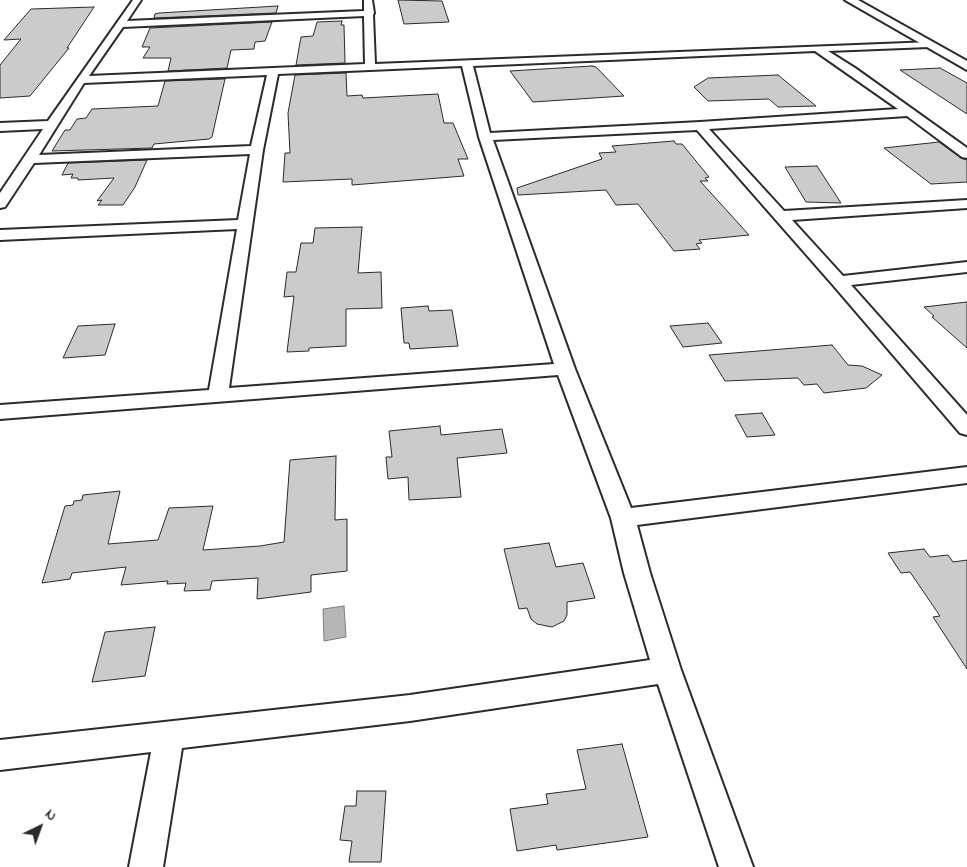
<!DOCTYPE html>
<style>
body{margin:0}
#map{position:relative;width:967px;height:867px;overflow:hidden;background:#fff;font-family:"Indie Flower",sans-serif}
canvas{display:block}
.north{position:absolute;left:15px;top:802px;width:50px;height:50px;-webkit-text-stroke:4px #fff;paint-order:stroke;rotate:42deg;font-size:14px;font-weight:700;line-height:20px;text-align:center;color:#2b2b2b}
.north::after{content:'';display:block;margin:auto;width:18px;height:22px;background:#2b2b2b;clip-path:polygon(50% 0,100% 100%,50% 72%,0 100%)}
</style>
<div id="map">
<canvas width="967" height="867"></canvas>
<div class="north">N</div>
</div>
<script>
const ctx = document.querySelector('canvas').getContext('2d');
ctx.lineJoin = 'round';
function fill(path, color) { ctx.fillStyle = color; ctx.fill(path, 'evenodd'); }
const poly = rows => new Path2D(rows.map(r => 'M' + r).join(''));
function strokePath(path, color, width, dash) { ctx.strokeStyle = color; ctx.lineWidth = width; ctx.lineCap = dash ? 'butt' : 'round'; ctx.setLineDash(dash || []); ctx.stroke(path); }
const water = poly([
 [344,606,346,637,324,641,323,609,344,606]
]);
fill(water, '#b6b6b6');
strokePath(water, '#7e7e7e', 1);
const building = poly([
 [398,0,442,1,449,22,404,24,398,0],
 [278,6,276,13,154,18,155,14,159,13,278,6],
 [94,7,67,48,69,48,30,96,0,98,0,65,21,39,4,40,31,9,94,7],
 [342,21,341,25,344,25,345,63,296,65,301,37,313,36,317,22,342,21],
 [272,22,265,41,255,42,254,49,231,50,227,68,168,71,171,58,143,58,150,47,142,47,150,28,272,22],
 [592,66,596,67,624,96,533,102,510,71,592,66],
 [940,68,967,83,967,114,900,70,940,68],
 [346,73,347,96,362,95,363,98,438,94,444,123,453,123,468,159,458,159,464,176,352,185,352,179,283,182,285,153,290,153,288,113,295,75,346,73],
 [778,75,816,106,778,107,769,99,708,101,694,87,708,78,778,75],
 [225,79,212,137,209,139,154,144,152,148,52,151,65,130,70,130,77,119,86,118,92,109,158,106,165,81,225,79],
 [674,141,676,144,682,144,709,177,705,178,708,181,700,181,749,235,699,240,702,243,696,244,700,249,674,251,638,204,616,205,606,190,518,195,517,188,602,159,599,153,616,152,612,146,674,141],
 [939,142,961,158,967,160,967,182,931,184,884,148,939,142],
 [147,160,135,187,123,205,98,205,102,200,97,201,114,178,78,180,78,178,71,178,73,174,62,175,68,163,147,160],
 [817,166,841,203,806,202,785,167,817,166],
 [362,227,358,273,381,272,382,308,346,309,346,346,309,348,309,351,287,352,294,296,284,297,287,272,296,272,301,243,313,243,315,228,362,227],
 [967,302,967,348,932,317,934,316,924,307,967,302],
 [428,306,429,311,452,310,458,346,410,349,409,343,404,343,401,308,428,306],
 [708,323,722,343,683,347,670,326,708,323],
 [115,324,105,355,63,358,78,326,115,324],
 [832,345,848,365,862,366,882,375,866,388,824,393,817,384,804,385,798,378,725,381,709,355,832,345],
 [762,413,775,435,747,437,735,415,762,413],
 [440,426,441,435,502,429,507,453,457,458,461,497,409,500,408,477,388,479,386,457,392,457,389,431,440,426],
 [336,456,335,520,347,519,347,571,311,575,311,592,257,599,258,578,212,581,210,590,184,591,186,583,167,584,168,581,121,585,126,567,72,573,70,579,42,583,65,506,73,505,74,501,82,500,83,495,120,491,108,544,158,540,169,508,213,506,203,550,260,546,284,542,290,460,336,456],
 [549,543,556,567,583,563,595,598,567,602,567,615,564,621,552,627,537,624,531,619,527,608,519,609,504,549,549,543],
 [924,549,930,557,948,555,953,562,967,560,967,669,933,617,940,616,910,572,901,573,888,553,924,549],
 [155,627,145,676,92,682,105,632,155,627],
 [622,744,648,837,557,850,556,845,517,851,510,809,548,804,546,794,586,789,577,750,622,744],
 [357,791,386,791,381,862,349,862,352,841,340,840,345,806,356,806,357,791]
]);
fill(building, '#cbcbcb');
strokePath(building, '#2b2b2b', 1);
const minor = poly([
 [133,0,141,0,127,21,364,11,364,0,372,0,374,13,373,15,375,64,932,42,932,46,929,47,828,51,855,68,967,148,967,158,962,157,907,116,709,129,784,211,967,200,967,208,792,220,843,276,967,262,967,272,851,285,967,415,967,435,960,433,833,285,697,130,493,140,575,369,631,508,967,467,967,483,637,525,650,573,681,670,753,867,719,867,658,684,410,721,182,748,163,867,129,867,151,752,0,770,0,740,410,695,650,660,624,573,611,518,558,375,0,419,0,405,209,390,237,229,0,240,0,230,238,220,250,154,34,163,5,207,0,208,0,193,43,129,0,131,0,123,48,121,133,0],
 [364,16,365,64,89,76,123,27,364,16],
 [815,51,898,109,700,122,490,133,473,66,815,51],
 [462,66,479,137,554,364,229,388,263,150,278,74,462,66],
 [267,75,251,146,39,155,84,83,267,75]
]);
const tertiary = poly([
 [845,0,858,0,967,61,967,70,845,0]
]);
strokePath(minor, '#2b2b2b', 4);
strokePath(tertiary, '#2b2b2b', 4);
fill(minor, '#fff');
fill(tertiary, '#fff');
</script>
